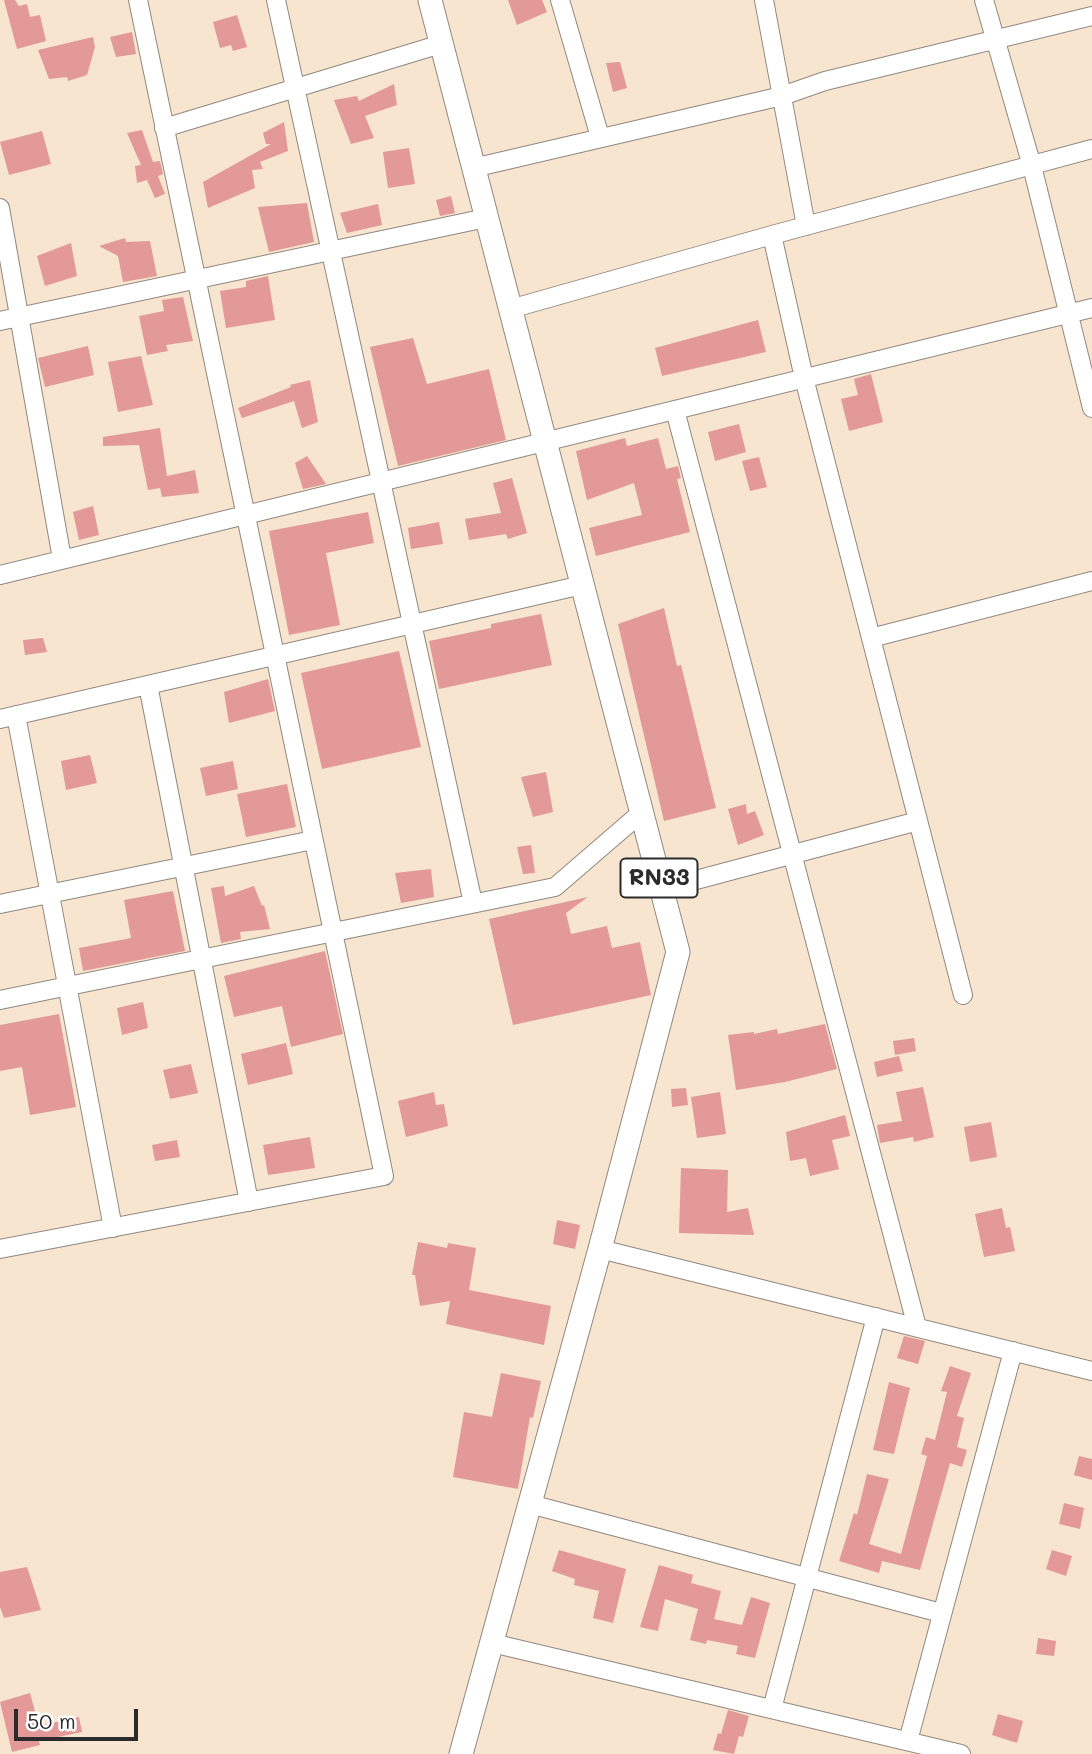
<!DOCTYPE html>
<style>
body{margin:0}
#map{position:relative;width:1092px;height:1754px;overflow:hidden;background:#f7e5d0;font-family:Mali,sans-serif}
canvas{display:block}
.scale{position:absolute;left:14px;top:1709px;width:124px;height:32px;box-sizing:border-box;border:4px solid #2b2b2b;border-top:0;padding-left:9px;font-size:21px;line-height:24px;white-space:nowrap;color:#2b2b2b;-webkit-text-stroke:5px #fff;paint-order:stroke}
</style>
<div id="map">
<canvas width="1092" height="1754"></canvas>
<div class="scale">50 m</div>
</div>
<script>
const ctx = document.querySelector('canvas').getContext('2d');
ctx.lineJoin = 'round';
function fill(path, color) { ctx.fillStyle = color; ctx.fill(path, 'evenodd'); }
const poly = rows => new Path2D(rows.map(r => 'M' + r).join(''));
function strokePath(path, color, width, dash) { ctx.strokeStyle = color; ctx.lineWidth = width; ctx.lineCap = dash ? 'butt' : 'round'; ctx.setLineDash(dash || []); ctx.stroke(path); }
function drawText(font, color, halo, rows, align = 'center') {
  ctx.font = font + ' Mali,sans-serif'; ctx.lineWidth = 6; ctx.setLineDash([]); ctx.textBaseline = 'middle'; ctx.strokeStyle = halo; ctx.fillStyle = color; for (const [text, x, y, turn = 0] of rows) {
    ctx.save(); ctx.translate(x, y); ctx.rotate((+turn || 0) * Math.PI / 180); ctx.textAlign = isNaN(turn) ? turn : align; if (halo) ctx.strokeText(text, 0, 0); ctx.fillText(text, 0, 0); ctx.restore();
  }
}
fill(poly([
 [4,0,15,0,19,6,27,4,30,17,40,15,46,41,17,49],
 [508,0,542,0,547,12,517,25],
 [237,15,247,47,233,51,231,45,220,48,213,22],
 [132,32,136,54,116,57,110,37],
 [93,37,95,47,87,75,68,81,67,77,49,79,38,50],
 [620,62,627,88,613,92,606,63],
 [394,84,397,105,365,116,374,138,351,144,334,100,357,96,359,101],
 [284,122,288,151,260,162,263,169,252,170,255,188,208,208,203,182,271,144,266,144,263,133],
 [142,130,153,162,160,161,163,174,158,176,165,194,155,198,147,180,137,183,135,166,141,165,127,133],
 [42,131,51,164,9,175,0,142],
 [409,148,415,184,388,188,383,152],
 [451,196,455,213,440,216,436,200],
 [307,203,314,242,269,252,258,207],
 [378,204,382,225,347,233,340,213],
 [125,238,126,242,150,241,157,276,123,282,118,256,99,246],
 [71,243,77,276,45,286,37,256],
 [268,276,275,320,226,328,220,291,246,287,246,281],
 [183,297,193,341,166,345,168,351,147,355,139,316,164,311,162,300],
 [758,320,766,352,662,376,655,348],
 [413,338,427,384,489,369,506,440,398,466,370,347],
 [88,346,94,375,45,387,38,358],
 [141,356,153,405,118,412,108,362],
 [871,374,883,422,849,431,841,399,858,395,854,379],
 [310,380,318,422,302,428,294,401,242,418,238,408,291,387,290,385],
 [739,424,746,452,715,461,708,432],
 [160,428,167,476,195,470,199,493,162,497,160,488,148,490,139,445,103,446,103,437],
 [625,438,627,446,658,438,666,469,678,466,681,478,677,479,690,532,596,556,589,528,642,515,634,483,587,500,576,451],
 [307,456,326,484,303,489,295,463],
 [759,457,767,487,750,491,742,461],
 [512,478,527,533,508,539,506,534,469,540,465,519,501,513,493,483],
 [93,506,99,535,79,540,73,512],
 [368,512,374,543,326,553,340,625,289,635,269,531],
 [439,522,443,544,411,549,408,528],
 [664,608,677,666,681,665,716,808,664,821,618,624],
 [541,614,552,665,439,689,429,641,491,628,491,624],
 [43,638,47,652,25,655,23,640],
 [399,651,421,747,322,769,301,673],
 [268,679,275,711,229,723,224,692],
 [90,755,97,783,66,790,61,761],
 [233,761,238,789,206,796,200,768],
 [546,772,553,812,533,817,521,777],
 [287,784,296,827,246,837,237,794],
 [746,804,747,814,755,811,764,835,738,845,728,809],
 [531,845,535,873,523,874,517,847],
 [431,869,434,897,401,903,395,873],
 [224,886,225,896,254,886,262,906,264,905,270,929,240,932,241,939,221,943,211,888],
 [173,891,185,951,83,971,79,948,131,938,124,900],
 [588,897,566,913,571,934,607,926,612,948,640,942,651,995,513,1025,489,919],
 [325,951,343,1034,291,1047,282,1006,234,1017,224,976],
 [143,1002,148,1028,122,1035,117,1008],
 [59,1014,76,1107,30,1115,22,1067,0,1071,0,1025],
 [825,1024,837,1069,785,1082,736,1090,728,1035,754,1032,754,1034,777,1029,778,1034],
 [914,1038,916,1051,895,1055,893,1041],
 [286,1043,293,1074,248,1085,241,1054],
 [899,1056,903,1071,877,1077,874,1062],
 [191,1064,198,1093,170,1099,163,1070],
 [923,1087,934,1137,914,1142,913,1137,880,1143,877,1125,902,1121,896,1092],
 [686,1088,688,1105,672,1107,671,1089],
 [434,1092,436,1105,444,1104,448,1126,406,1137,398,1101],
 [720,1092,726,1134,697,1138,691,1097],
 [845,1115,850,1136,832,1140,839,1169,810,1176,806,1158,790,1161,786,1132],
 [991,1122,997,1157,970,1162,964,1127],
 [310,1137,315,1168,268,1175,263,1145],
 [177,1140,180,1157,155,1161,152,1145],
 [681,1168,728,1170,727,1212,748,1208,754,1235,679,1233],
 [1002,1208,1006,1228,1010,1227,1015,1251,984,1257,975,1214],
 [557,1220,580,1225,575,1249,553,1244],
 [418,1242,447,1248,448,1243,476,1248,469,1290,551,1306,544,1345,446,1324,450,1301,420,1306,415,1275,412,1275],
 [904,1336,925,1341,918,1364,897,1358],
 [950,1366,971,1373,957,1416,964,1418,957,1447,967,1450,962,1467,950,1463,920,1570,882,1561,879,1573,839,1561,854,1513,857,1515,867,1474,889,1479,869,1544,901,1554,927,1456,921,1454,926,1437,935,1440,947,1392,941,1391],
 [501,1373,541,1381,533,1418,530,1417,518,1489,453,1477,464,1412,492,1417],
 [889,1382,910,1388,894,1454,873,1450],
 [1079,1456,1092,1459,1092,1480,1074,1475],
 [1064,1503,1084,1508,1080,1529,1059,1524],
 [559,1550,626,1569,613,1623,593,1618,599,1591,574,1585,575,1579,552,1571],
 [1052,1550,1072,1556,1066,1576,1046,1569],
 [659,1565,693,1575,691,1583,721,1591,714,1619,742,1625,751,1597,770,1603,755,1658,736,1654,738,1646,707,1640,706,1644,690,1640,698,1609,665,1599,658,1631,640,1627],
 [27,1567,41,1610,4,1618,0,1607,0,1572],
 [1038,1638,1056,1641,1054,1656,1036,1654],
 [30,1693,39,1726,79,1717,82,1732,39,1741,40,1745,12,1752,0,1702],
 [728,1710,749,1716,743,1737,739,1736,734,1754,713,1750,718,1733,721,1734],
 [998,1714,1023,1721,1017,1743,992,1735]
]), '#e29997');
const minor = poly([
 [276,0,473,903],
 [560,0,600,137],
 [764,0,806,226],
 [984,0,1032,166,1092,408],
 [164,128,441,44],
 [473,168,782,96,825,81,1092,16],
 [0,208,62,559],
 [772,235,804,378,963,995],
 [510,309,772,235,1092,149],
 [0,321,486,218],
 [675,410,917,1327],
 [0,575,1092,308],
 [871,638,1092,581],
 [148,685,249,1202],
 [16,715,113,1228],
 [0,719,582,585],
 [662,889,918,821],
 [0,904,313,840],
 [0,1000,555,887,642,812],
 [0,1249,384,1176,138,0],
 [600,1249,1092,1371],
 [530,1504,941,1613],
 [492,1643,961,1754],
 [772,1709,876,1317],
 [908,1741,1013,1351]
]);
const major = poly([
 [430,0,678,952,600,1249,461,1754]
]);
strokePath(minor, '#91887e', 20);
strokePath(major, '#91887e', 25);
strokePath(minor, '#fff', 18);
strokePath(major, '#fff', 23);
for (const [x, y, w] of [
 [659,878,77]
]) { const box = new Path2D(); box.roundRect(x - w / 2, y - 19.5, w, 39, 5); ctx.fillStyle = '#fff'; ctx.fill(box); strokePath(box, '#2b2b2b', 2); }
drawText('bold 23px', '#2b2b2b', null, [
 ["RN33",659,878]
]);
</script>
